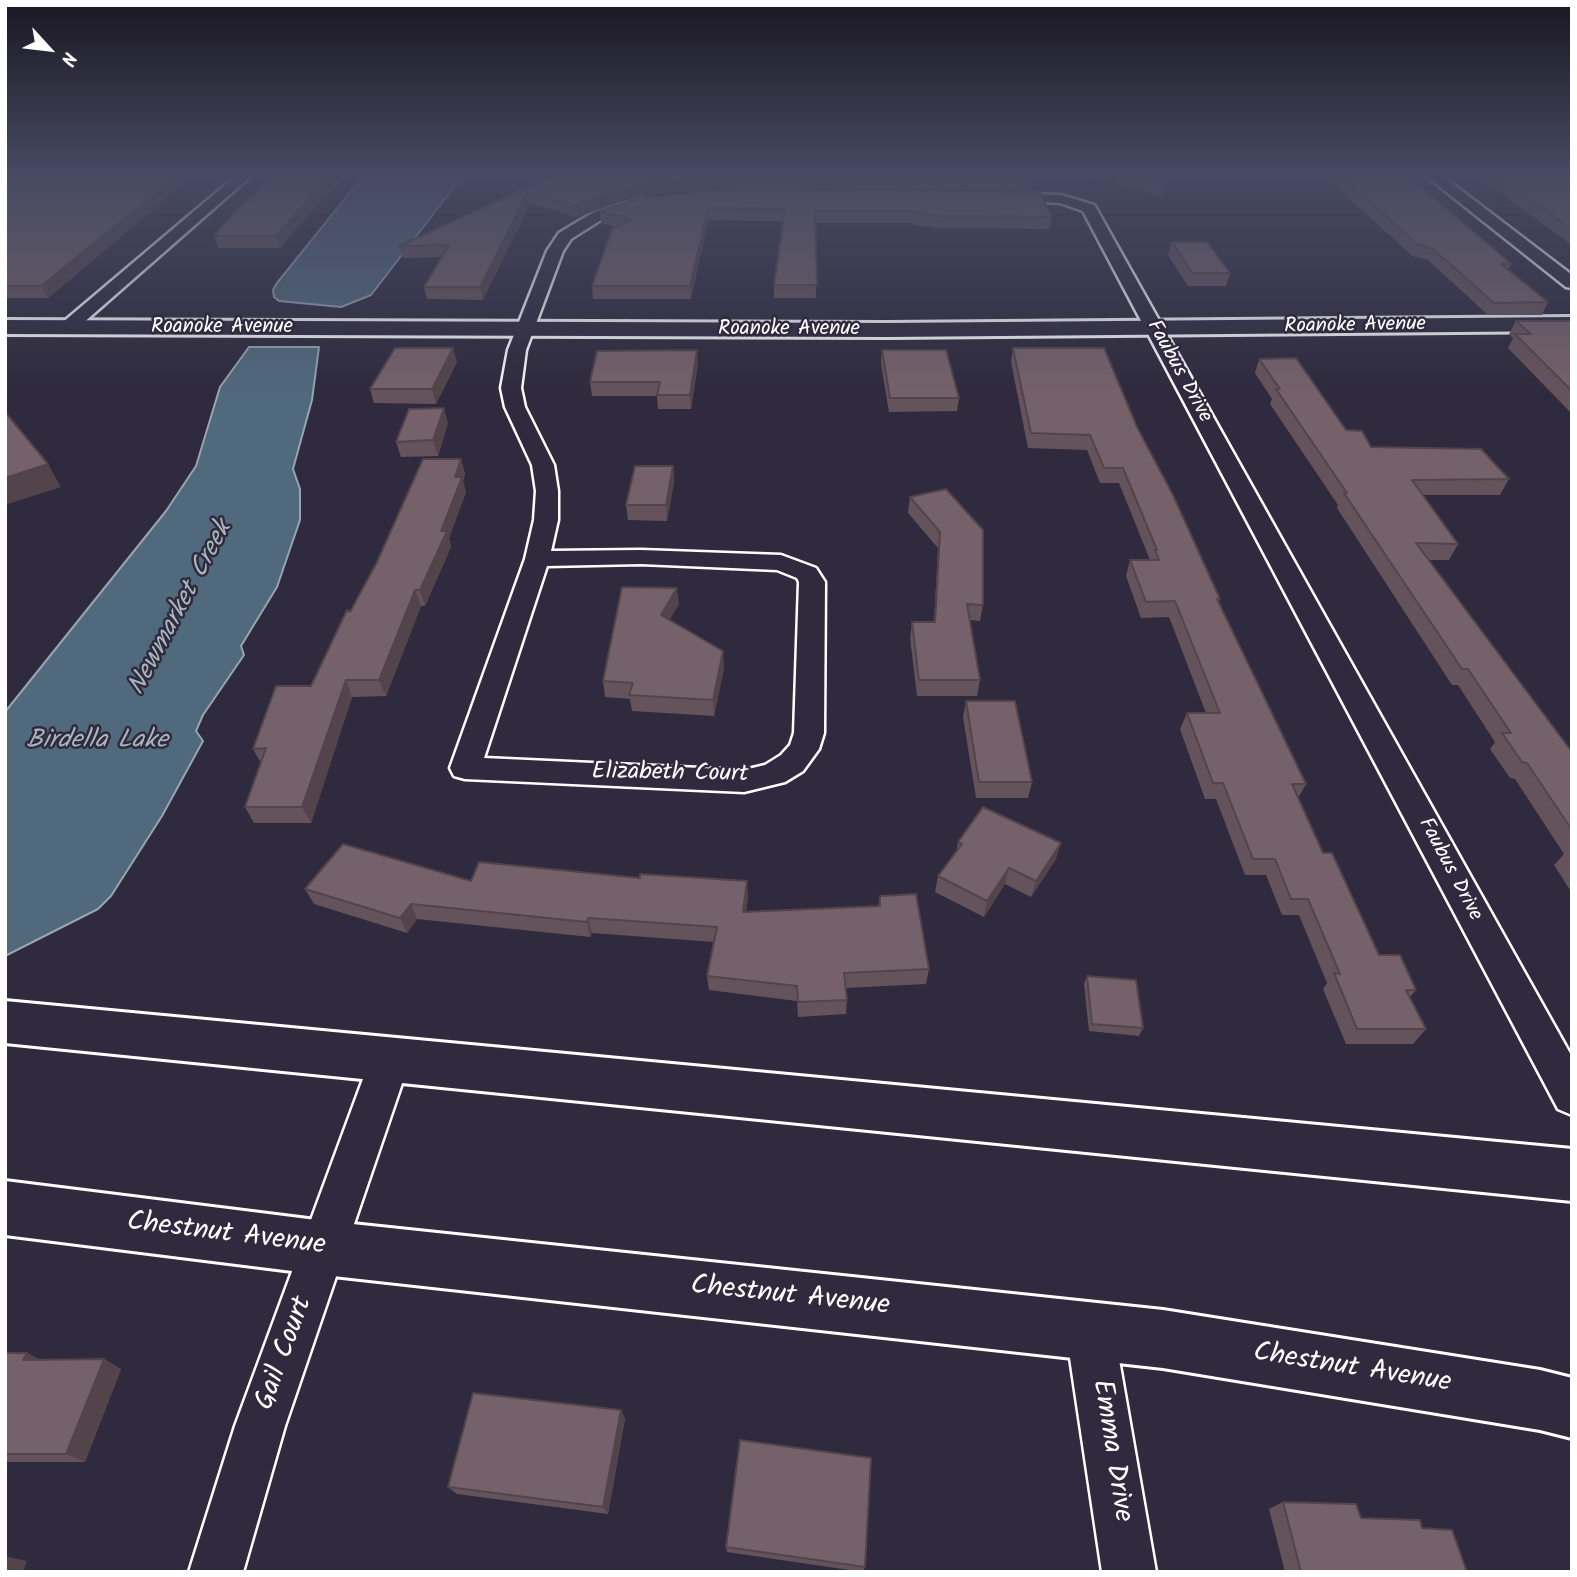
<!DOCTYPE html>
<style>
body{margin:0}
#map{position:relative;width:1577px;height:1577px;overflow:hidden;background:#2f2a3d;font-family:Kalam,sans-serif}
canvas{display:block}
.frame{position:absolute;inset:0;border:7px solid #fff;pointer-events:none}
.north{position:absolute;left:14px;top:14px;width:70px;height:70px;-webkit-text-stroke:5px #2f2a3d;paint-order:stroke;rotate:117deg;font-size:19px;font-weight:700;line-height:28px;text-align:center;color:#fff}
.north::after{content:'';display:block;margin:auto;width:24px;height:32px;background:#fff;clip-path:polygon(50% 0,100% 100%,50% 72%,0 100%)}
</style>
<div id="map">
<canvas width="1577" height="1577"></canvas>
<div class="frame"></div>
<div class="north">N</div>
</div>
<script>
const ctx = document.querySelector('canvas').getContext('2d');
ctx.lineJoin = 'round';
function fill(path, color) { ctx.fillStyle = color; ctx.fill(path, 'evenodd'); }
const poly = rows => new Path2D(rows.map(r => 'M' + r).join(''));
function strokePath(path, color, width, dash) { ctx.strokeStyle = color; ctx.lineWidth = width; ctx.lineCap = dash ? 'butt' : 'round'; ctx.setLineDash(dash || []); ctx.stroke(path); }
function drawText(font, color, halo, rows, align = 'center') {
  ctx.font = font + ' Kalam,sans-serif'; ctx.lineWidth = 5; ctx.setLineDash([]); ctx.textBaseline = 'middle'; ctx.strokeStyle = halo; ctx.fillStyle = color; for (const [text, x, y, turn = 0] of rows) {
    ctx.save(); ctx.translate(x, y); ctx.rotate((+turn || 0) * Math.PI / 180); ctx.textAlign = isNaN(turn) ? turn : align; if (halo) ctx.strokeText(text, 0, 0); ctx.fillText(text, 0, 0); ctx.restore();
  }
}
const water = poly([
 [364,175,481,175,462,181,454,187,371,295,341,307,279,301,274,297,273,290,277,283,364,175],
 [249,347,319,347,312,400,293,469,300,489,300,520,277,587,241,646,244,655,203,715,196,731,203,741,162,816,111,896,98,909,5,956,5,712,166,511,196,466,220,387,249,347]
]);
fill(water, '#51697c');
strokePath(water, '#97a5b0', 2);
const street = poly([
 [237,175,252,175,74,331,62,331,59,327,62,323,237,175],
 [1425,175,1441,175,1572,275,1572,288,1566,287,1425,175],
 [1000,193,1061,195,1094,205,1096,208,1572,1057,1572,1115,1558,1109,1083,211,1060,203,995,200,993,197,995,194,1000,193],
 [641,199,646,200,648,203,646,206,604,218,571,239,563,251,526,350,521,388,525,407,554,465,558,491,558,520,551,551,641,550,781,555,816,568,825,582,824,733,819,749,803,771,785,782,744,792,465,779,454,776,450,768,525,559,534,520,536,491,532,465,505,407,501,388,508,350,547,251,559,233,594,212,641,199],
 [641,564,777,570,797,578,799,582,794,733,790,745,781,755,765,765,744,770,484,758,547,566,641,564],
 [390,1042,404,1047,410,1060,285,1426,243,1572,189,1572,235,1426,370,1060,376,1047,390,1042],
 [1090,1307,1107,1314,1114,1331,1156,1572,1102,1572,1066,1331,1073,1314,1090,1307]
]);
const secondary = poly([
 [1572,317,1572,331,887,337,5,334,5,320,887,323,1572,317],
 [5,1001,1572,1149,1572,1201,5,1043,5,1001],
 [5,1181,324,1221,1163,1310,1540,1370,1572,1378,1572,1438,1540,1430,1163,1368,324,1275,5,1235,5,1181]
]);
strokePath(street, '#fff', 5);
strokePath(secondary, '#fff', 6);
fill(street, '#2f2a3d');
fill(secondary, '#2f2a3d');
fill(poly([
 [5,175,191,175,182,182,183,185,48,298,5,298],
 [275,175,347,175,320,202,280,248,218,248,214,236],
 [552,175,1031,175,1033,179,1032,190,717,188,639,196,577,217,530,204,483,300,427,299,424,287,442,257,402,258,399,246,515,193,514,189,554,178],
 [1061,175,1157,175,1165,185,1162,197,1100,178],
 [1324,175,1407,175,1511,264,1508,269,1548,302,1542,315,1488,315,1428,260,1412,256],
 [1475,175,1572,175,1572,245],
 [640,198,1052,217,1050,229,939,228,914,225,914,223,815,223,816,298,774,298,774,285,783,221,708,220,691,299,593,299,592,286,616,227,601,223,600,211],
 [1172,242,1230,273,1226,286,1188,286,1168,255],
 [1516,321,1572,321,1572,414,1508,348,1513,338,1509,334],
 [1013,348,1137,427,1220,599,1219,602,1306,784,1298,798,1323,853,1379,955,1416,990,1410,997,1426,1029,1413,1044,1346,1044,1323,989,1327,983,1299,915,1282,915,1266,875,1245,875,1216,799,1205,799,1180,729,1187,713,1206,713,1169,617,1141,618,1126,576,1130,560,1150,560,1119,483,1100,483,1087,450,1028,448,1011,362],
 [882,350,959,398,957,411,889,412,881,364],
 [1259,359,1346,430,1371,447,1509,479,1500,495,1423,495,1458,544,1449,560,1428,560,1572,752,1572,893,1554,865,1564,854,1515,779,1510,778,1490,749,1495,742,1458,685,1452,685,1337,508,1338,505,1270,404,1272,399,1255,373],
 [457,362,436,404,374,403,370,389],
 [698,363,691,409,658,409,657,396,592,396,590,382],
 [448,423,438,456,401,457,396,442],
 [461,459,465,474,463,481,466,492,449,538,451,547,425,606,421,606,386,696,352,697,311,823,254,823,245,807,261,763,253,749,311,686,350,612],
 [673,466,674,482,667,521,628,520,626,505],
 [946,489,983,605,980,621,970,620,980,680,977,696,917,696,910,638,912,622,934,622,938,548,908,513,910,497],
 [679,604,669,620,724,668,714,716,632,711,630,699,605,697,603,681],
 [966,701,1032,782,1028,798,976,798,963,717],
 [958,842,1056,859,1031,897,1005,884,984,917,935,892,938,876,956,852],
 [471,881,748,897,746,912,878,906,880,896,929,969,926,984,846,988,847,1000,846,1014,798,1017,797,1001,709,990,707,976,714,942,592,933,590,937,417,919,407,933,314,904,305,889],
 [1087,976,1143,1028,1139,1036,1089,1031,1084,984],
 [5,1353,27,1353,40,1360,104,1359,121,1369,85,1462,5,1462],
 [621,1410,625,1419,608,1514,457,1494,448,1487],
 [1283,1502,1361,1518,1467,1572,1285,1572,1269,1509],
 [726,1547,865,1567,863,1572,727,1552]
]), '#65535b');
fill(poly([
 [175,175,191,175,182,182,183,185,48,298,41,286],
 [333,175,347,175,320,202,280,248,276,236,316,191],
 [717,177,717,188,639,196,577,217,575,205,638,185],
 [528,192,530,204,483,300,480,287],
 [708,208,708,220,691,299,690,286],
 [453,348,457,362,436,404,432,389],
 [697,350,698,363,691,409,690,395],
 [444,408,448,423,438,456,433,440],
 [461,459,465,474,463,481,466,492,449,538,451,547,425,606,420,590,441,531,455,477],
 [48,464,61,487,5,505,5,478],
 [673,466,674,482,667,521,666,505],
 [677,588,679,604,663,631,661,615],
 [415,590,421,606,386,696,379,680],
 [723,651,724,668,714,716,713,700],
 [346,680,352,697,311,823,302,807],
 [1061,843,1056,859,1031,897,1036,881],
 [1009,868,1005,884,984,917,987,901],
 [747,881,748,897,744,927,743,912],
 [411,904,417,919,407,933,400,918],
 [588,918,592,933,590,937,587,922],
 [27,1353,46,1363,23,1360],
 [104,1359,121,1369,85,1462,66,1454],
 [621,1410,625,1419,608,1514,603,1507],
 [5,1556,27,1561,23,1572,5,1572]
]), '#52444a');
const building = poly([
 [5,175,178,175,41,286,5,286,5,175],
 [275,175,333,175,316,191,276,236,214,236,236,210,275,175],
 [564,175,1031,175,1033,179,717,177,638,185,575,205,528,192,480,287,424,287,449,245,399,246,521,190,514,189,564,175],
 [1131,175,1157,175,1165,185,1131,175],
 [1340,175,1407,175,1508,261,1511,264,1501,264,1548,302,1494,303,1433,249,1417,244,1340,175],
 [1495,175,1572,175,1572,229,1495,175],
 [717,190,1035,192,1040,193,1052,217,940,216,915,213,915,211,815,211,817,285,774,285,785,209,708,208,690,286,592,286,612,229,632,220,600,211,640,198,717,190],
 [1172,242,1207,242,1230,273,1192,273,1172,242],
 [1516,321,1572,321,1572,391,1515,334,1531,334,1516,321],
 [395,348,453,348,432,389,370,389,395,348],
 [1013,348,1104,348,1137,427,1173,495,1220,599,1217,599,1306,784,1292,784,1323,853,1332,853,1379,955,1400,955,1416,990,1406,990,1426,1029,1357,1029,1334,973,1340,974,1308,899,1291,899,1275,859,1253,859,1223,783,1213,783,1187,713,1220,713,1175,601,1146,602,1130,560,1159,560,1155,550,1157,550,1123,468,1104,468,1090,435,1031,433,1013,348],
 [697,350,690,395,657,395,660,382,590,382,597,351,697,350],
 [882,350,946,350,959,398,890,398,882,350],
 [1296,358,1346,430,1362,431,1371,447,1481,449,1509,479,1412,480,1458,544,1416,543,1572,752,1572,830,1527,763,1522,762,1502,733,1511,733,1468,669,1462,669,1344,493,1347,493,1276,389,1280,389,1259,359,1296,358],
 [444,408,433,440,396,442,409,409,444,408],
 [5,412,48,464,5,478,5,412],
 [423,459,461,459,455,477,462,477,441,531,447,531,420,590,415,590,379,680,346,680,302,807,245,807,266,748,253,749,276,686,311,686,347,610,350,612,377,562,423,459],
 [635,466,673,466,666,505,626,505,635,466],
 [946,489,983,530,983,605,967,604,980,680,919,680,912,622,935,622,940,532,910,497,946,489],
 [622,587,677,588,661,615,723,651,713,700,629,695,633,683,603,681,622,587],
 [966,701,1015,701,1032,782,979,782,966,701],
 [983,807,1061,843,1036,881,1009,868,987,901,938,876,962,844,958,842,983,807],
 [343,844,471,881,479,862,640,878,640,874,747,881,743,912,880,906,880,896,916,894,929,969,844,973,847,1000,798,1002,797,986,707,976,717,927,588,918,587,922,411,904,400,918,305,889,343,844],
 [1087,976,1136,980,1143,1028,1092,1024,1087,976],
 [5,1353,27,1353,23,1360,104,1359,66,1454,5,1454,5,1353],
 [473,1393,621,1410,603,1507,448,1487,473,1393],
 [740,1440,871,1458,865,1567,726,1547,740,1440],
 [1283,1502,1356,1504,1361,1518,1420,1520,1422,1528,1452,1530,1467,1572,1301,1572,1283,1502]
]);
fill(building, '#75616a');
strokePath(building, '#52444a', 2);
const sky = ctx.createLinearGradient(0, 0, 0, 396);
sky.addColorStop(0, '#1a1722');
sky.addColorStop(0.44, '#474a62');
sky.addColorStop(1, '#474a6200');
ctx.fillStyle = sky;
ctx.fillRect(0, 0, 1577, 396);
drawText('21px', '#fff', '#2f2a3d', [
 ["Roanoke Avenue",1355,327,-1],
 ["Roanoke Avenue",222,328],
 ["Roanoke Avenue",789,330],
 ["Faubus Drive",1178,372,61],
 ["Faubus Drive",1449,870,62]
]);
drawText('24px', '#fff', '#2f2a3d', [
 ["Elizabeth Court",670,775,1]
]);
drawText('italic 26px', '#a8b4be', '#2f2a3d', [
 ["Newmarket Creek",182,609,-62],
 ["Birdella Lake",97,743]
]);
drawText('28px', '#fff', '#2f2a3d', [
 ["Chestnut Avenue",226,1236,7],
 ["Chestnut Avenue",790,1298,6],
 ["Gail Court",286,1354,-70],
 ["Chestnut Avenue",1352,1370,9],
 ["Emma Drive",1110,1451,81]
]);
</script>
